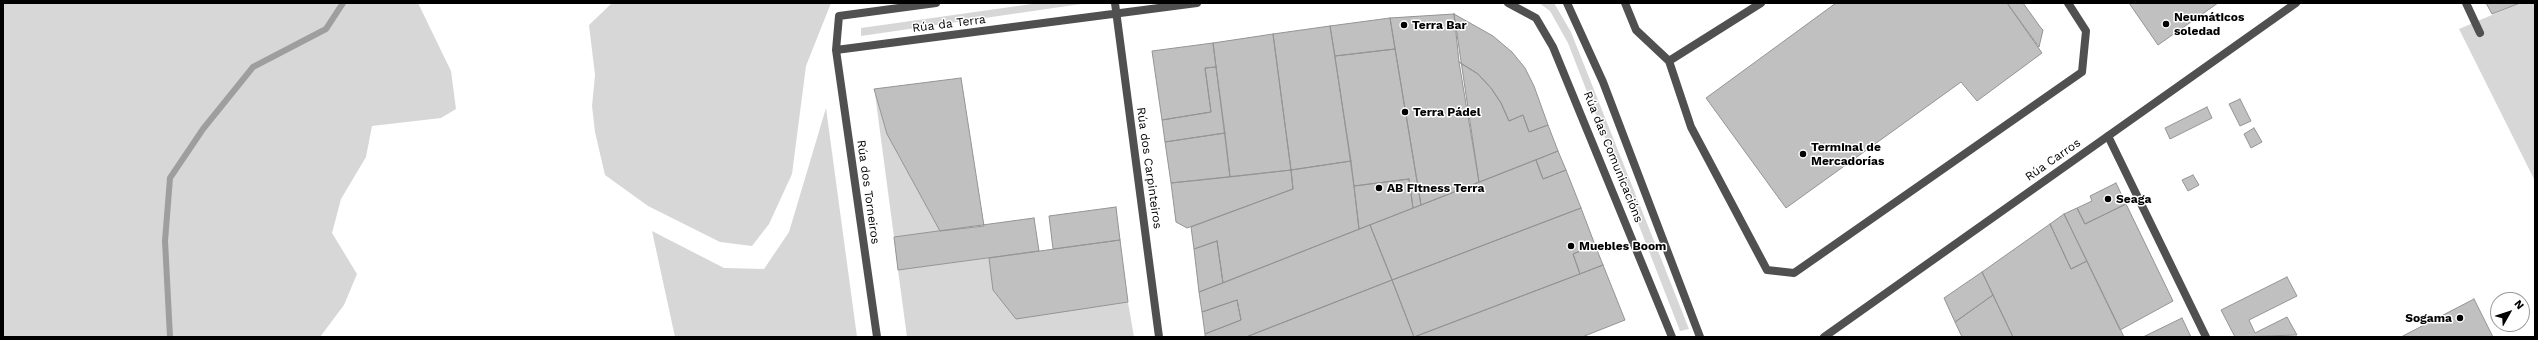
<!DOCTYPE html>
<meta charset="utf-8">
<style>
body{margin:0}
#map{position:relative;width:2538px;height:340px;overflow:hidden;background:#fff;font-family:"Work Sans",sans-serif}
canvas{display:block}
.frame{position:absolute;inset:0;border:4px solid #000;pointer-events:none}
.north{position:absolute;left:2490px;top:292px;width:40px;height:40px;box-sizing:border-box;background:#fff;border:1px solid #999;border-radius:50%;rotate:51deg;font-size:11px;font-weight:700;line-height:16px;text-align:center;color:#000}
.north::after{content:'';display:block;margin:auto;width:14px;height:18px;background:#000;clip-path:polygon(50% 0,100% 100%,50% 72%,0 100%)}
</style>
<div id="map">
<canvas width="2538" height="340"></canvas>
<div class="frame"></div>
<div class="north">N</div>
</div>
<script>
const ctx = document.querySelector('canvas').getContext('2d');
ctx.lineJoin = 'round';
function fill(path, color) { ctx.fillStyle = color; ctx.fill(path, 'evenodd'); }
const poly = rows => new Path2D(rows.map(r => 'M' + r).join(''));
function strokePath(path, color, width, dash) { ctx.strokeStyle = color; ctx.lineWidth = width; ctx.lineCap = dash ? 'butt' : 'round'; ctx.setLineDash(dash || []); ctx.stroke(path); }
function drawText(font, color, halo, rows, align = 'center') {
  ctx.font = font + ' "Work Sans",sans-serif'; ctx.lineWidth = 3; ctx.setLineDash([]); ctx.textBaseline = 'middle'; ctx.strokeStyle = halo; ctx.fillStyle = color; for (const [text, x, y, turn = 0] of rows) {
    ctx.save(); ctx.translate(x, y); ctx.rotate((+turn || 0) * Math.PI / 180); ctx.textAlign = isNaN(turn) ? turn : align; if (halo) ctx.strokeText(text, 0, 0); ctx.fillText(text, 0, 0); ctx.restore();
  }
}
fill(poly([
 [3,3,418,3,451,71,456,109,441,118,372,126,366,157,341,199,332,233,357,274,344,305,320,337,3,337],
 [612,3,831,3,806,66,792,174,769,224,752,246,720,242,648,206,605,175,595,132,592,106,595,75,589,25],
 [1039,3,1088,3,861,36,861,28],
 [1539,3,1554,3,1571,32,1689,329,1680,331,1568,43,1550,11],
 [2520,3,2535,3,2535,181,2459,29],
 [875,94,887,134,940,231,894,237],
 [826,108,857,337,675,337,652,231,724,268,764,269,789,232],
 [989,258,993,290,1016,318,1128,302,1134,337,907,337,898,270]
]), '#d7d7d7');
strokePath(poly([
 [170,337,165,241,170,178,203,129,253,67,326,29,343,3]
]), '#9e9e9e', 6);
const building = poly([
 [1836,3,2007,3,2042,53,1977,101,1961,82,1786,208,1706,98,1836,3],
 [2007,3,2023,3,2041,28,2043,30,2039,47,2007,3],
 [2129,3,2218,3,2158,45,2129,3],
 [2486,3,2520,3,2492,14,2486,3],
 [1454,14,1493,36,1512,52,1525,68,1534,86,1548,125,1529,132,1523,115,1509,121,1501,103,1491,88,1478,74,1459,62,1454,14],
 [1454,14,1479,182,1421,205,1390,18,1454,14],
 [1390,18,1395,49,1335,56,1330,26,1390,18],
 [1330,26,1351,161,1291,170,1273,34,1330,26],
 [1273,34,1291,170,1230,177,1213,43,1273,34],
 [1213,43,1216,67,1205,68,1211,112,1162,120,1152,51,1213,43],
 [1395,49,1421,205,1413,208,1409,179,1354,186,1335,56,1395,49],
 [1459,62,1478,74,1491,88,1501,103,1509,121,1523,115,1529,132,1548,125,1558,151,1479,182,1459,62],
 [1216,67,1225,133,1165,142,1162,120,1211,112,1205,68,1216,67],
 [961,78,984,226,940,231,887,134,874,89,961,78],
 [2240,99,2251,121,2240,126,2229,104,2240,99],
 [2207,107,2212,118,2170,139,2165,128,2207,107],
 [2254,128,2262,142,2251,148,2244,134,2254,128],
 [1225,133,1230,177,1171,183,1165,142,1225,133],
 [1558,151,1566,170,1543,179,1536,160,1558,151],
 [1536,160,1543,179,1566,170,1581,208,1392,280,1370,225,1536,160],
 [1351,161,1359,229,1223,283,1217,241,1194,249,1191,227,1293,189,1291,170,1351,161],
 [1291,170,1293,189,1187,228,1176,222,1171,183,1291,170],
 [2193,175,2199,185,2188,191,2182,180,2193,175],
 [1409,179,1413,208,1359,229,1354,186,1409,179],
 [2116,183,2126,204,2085,224,2077,208,2092,201,2090,196,2116,183],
 [2126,204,2173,301,2120,330,2064,214,2077,208,2085,224,2126,204],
 [1116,207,1120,240,1053,249,1049,216,1116,207],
 [1581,208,1595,245,1573,254,1580,274,1414,337,1392,280,1581,208],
 [2064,214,2087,261,2071,269,2050,224,2064,214],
 [1034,218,1039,251,898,270,894,237,1034,218],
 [2050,224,2071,269,2087,261,2124,337,2013,337,1982,272,2050,224],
 [1370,225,1392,280,1246,337,1205,337,1205,334,1241,320,1237,300,1202,312,1199,292,1370,225],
 [1120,240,1128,302,1016,319,993,290,989,258,1120,240],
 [1217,241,1223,283,1199,292,1194,249,1217,241],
 [1595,245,1603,265,1580,274,1573,254,1595,245],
 [1603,265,1625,320,1582,337,1414,337,1603,265],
 [1982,272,1993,295,1955,322,1944,298,1982,272],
 [2287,277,2297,296,2249,320,2255,333,2287,317,2297,335,2235,337,2221,310,2287,277],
 [1392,280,1414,337,1246,337,1392,280],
 [1993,295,2013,337,1962,337,1955,322,1993,295],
 [2474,299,2493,337,2401,337,2474,299],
 [1237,300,1241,320,1205,334,1202,312,1237,300],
 [2182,318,2191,337,2143,337,2182,318]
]);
fill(building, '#c0c0c0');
strokePath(building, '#949494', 1);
strokePath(poly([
 [1625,3,1636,30,1669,61],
 [1761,3,1669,61,1691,127,1767,270,1794,273,2082,72,2086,31,2068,3],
 [2466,3,2480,33],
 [2108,136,2206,337]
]), '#505050', 8);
strokePath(poly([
 [1115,3,1159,337],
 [1508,3,1536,18,1553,47,1672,337],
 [1567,3,1603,82,1700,337],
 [836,50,1197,3],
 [877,337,836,50,839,16,936,3],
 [1824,337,2296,3]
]), '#505050', 8);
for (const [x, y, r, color] of [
 [2166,24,4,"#000"],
 [1404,25,4,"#000"],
 [1405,112,4,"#000"],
 [1803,154,4,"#000"],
 [1379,188,4,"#000"],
 [2108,199,4,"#000"],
 [1571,246,4,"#000"],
 [2460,318,4,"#000"]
]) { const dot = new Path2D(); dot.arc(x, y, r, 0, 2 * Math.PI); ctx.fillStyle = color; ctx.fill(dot); strokePath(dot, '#fff', 1.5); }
drawText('bold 12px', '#000', '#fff', [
 ["Neumáticos",2174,17],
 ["soledad",2174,31],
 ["Terra Bar",1412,25],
 ["Terra Pádel",1413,112],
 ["Terminal de",1811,147],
 ["Mercadorías",1811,161],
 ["AB Fitness Terra",1387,188],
 ["Seaga",2116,199],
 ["Muebles Boom",1579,246],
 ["Sogama",2452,318,"right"]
], 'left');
drawText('12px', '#000', '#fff', [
 ["Rúa da Terra",949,24,-7],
 ["Rúa das Comunicacións",1613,157,68],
 ["Rúa Carros",2053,160,-35],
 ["Rúa dos Carpinteiros",1149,168,82],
 ["Rúa dos Torneiros",868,192,82]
]);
</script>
